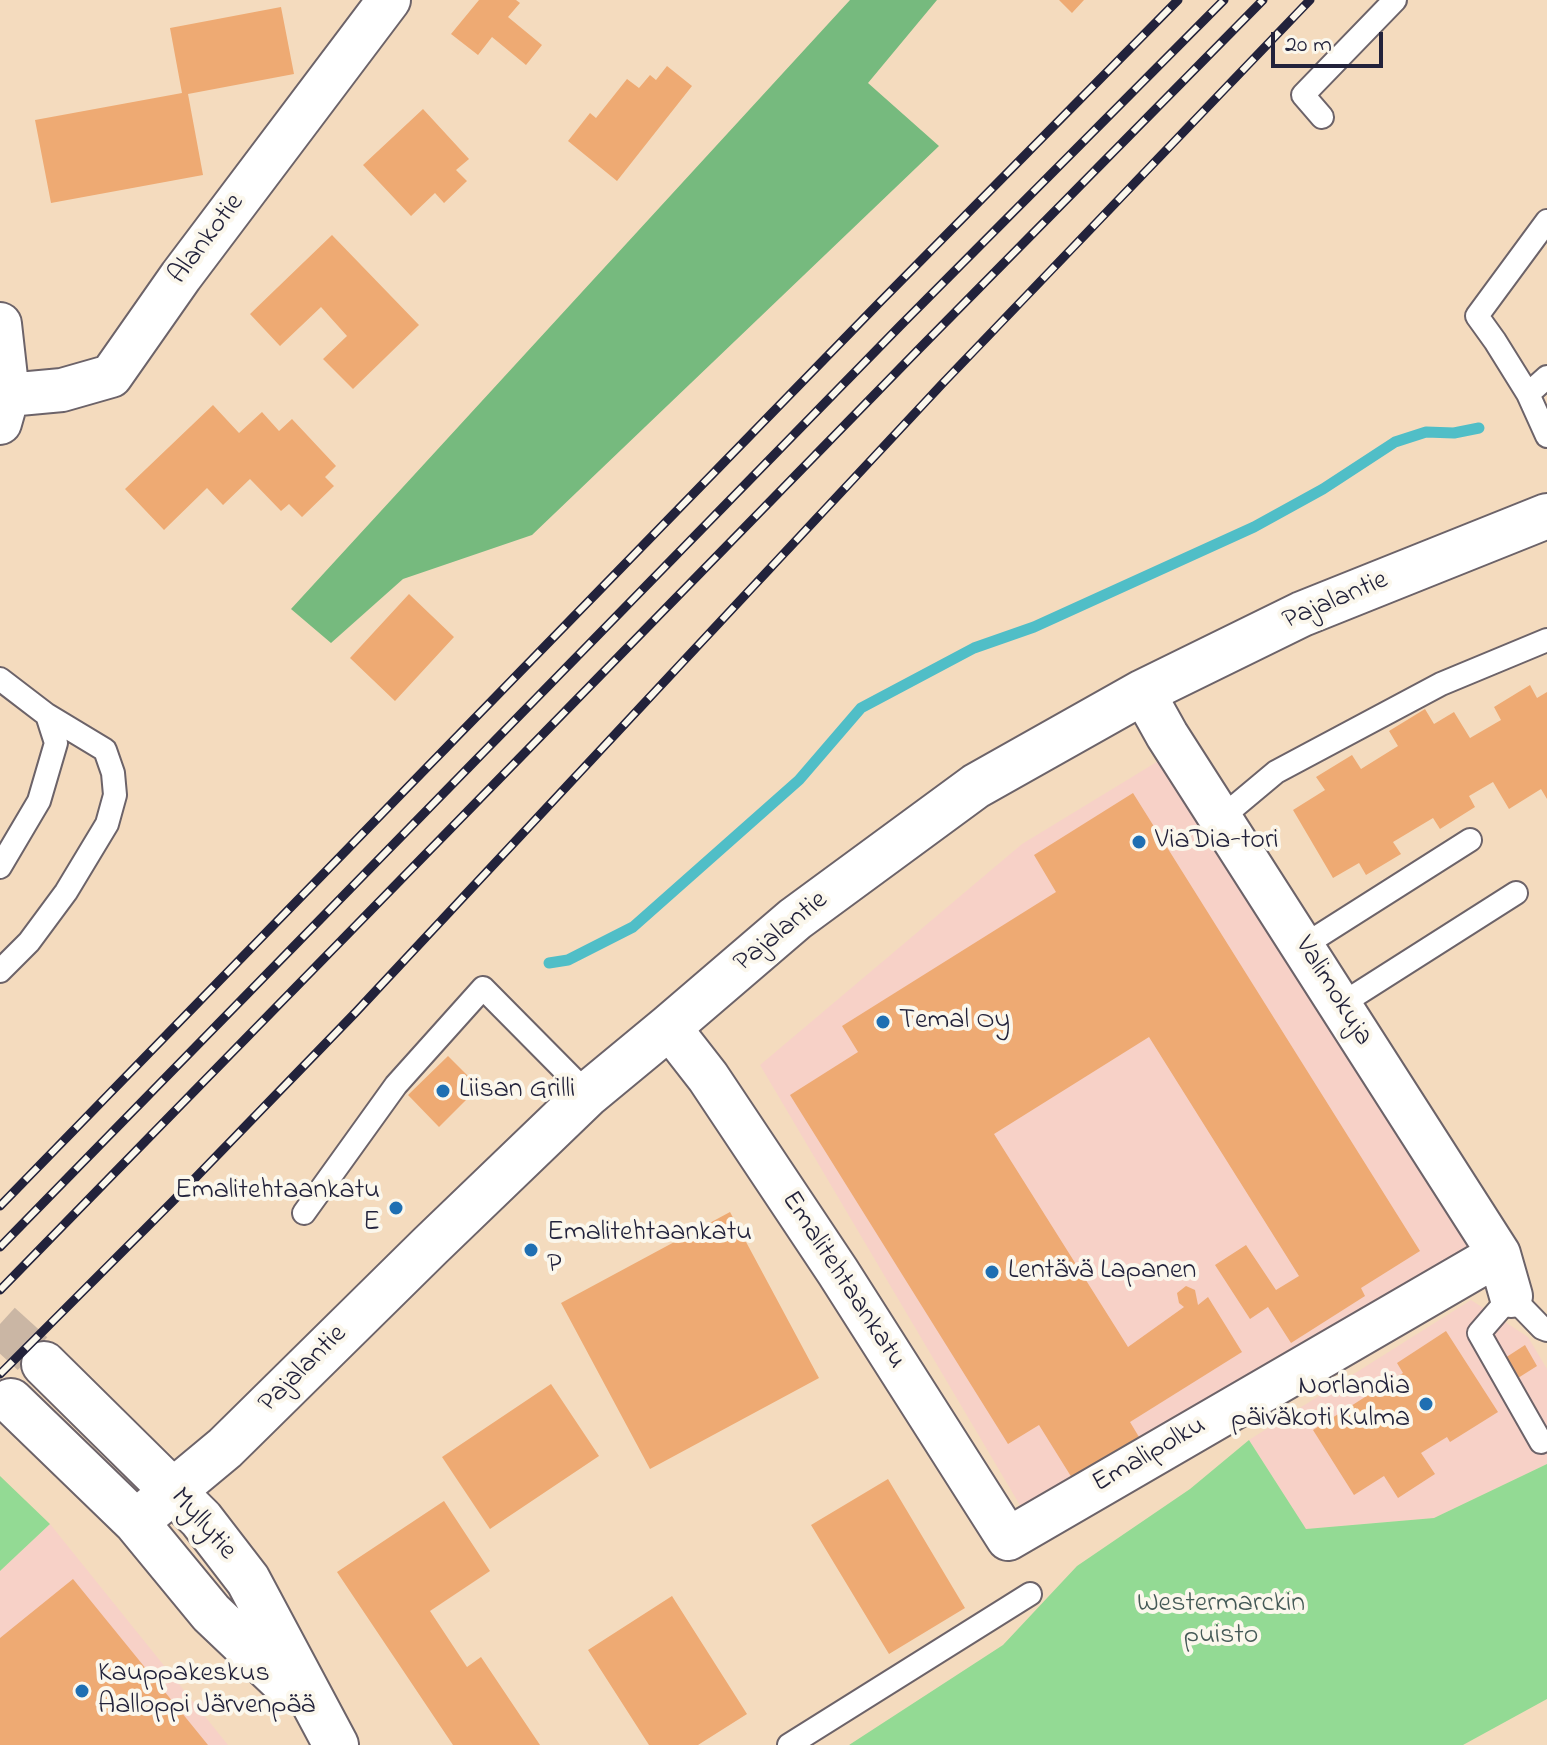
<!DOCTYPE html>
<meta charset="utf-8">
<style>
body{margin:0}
#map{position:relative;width:1547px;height:1745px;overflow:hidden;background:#f4dbbe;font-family:"Indie Flower",sans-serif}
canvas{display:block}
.scale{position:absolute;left:1271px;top:32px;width:112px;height:36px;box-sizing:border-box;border:4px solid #22223b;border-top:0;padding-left:10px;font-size:24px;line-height:28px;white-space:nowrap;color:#22223b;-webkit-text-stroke:6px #fbf7ec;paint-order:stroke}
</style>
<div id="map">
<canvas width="1547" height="1745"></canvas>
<div class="scale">20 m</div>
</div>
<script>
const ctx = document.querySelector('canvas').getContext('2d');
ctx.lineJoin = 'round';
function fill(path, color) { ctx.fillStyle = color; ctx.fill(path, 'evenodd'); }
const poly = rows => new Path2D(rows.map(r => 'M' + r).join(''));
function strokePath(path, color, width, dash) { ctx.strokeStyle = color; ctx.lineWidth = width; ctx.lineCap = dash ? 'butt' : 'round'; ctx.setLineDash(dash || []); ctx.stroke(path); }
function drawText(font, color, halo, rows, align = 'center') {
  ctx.font = font + ' "Indie Flower",sans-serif'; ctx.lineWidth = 8; ctx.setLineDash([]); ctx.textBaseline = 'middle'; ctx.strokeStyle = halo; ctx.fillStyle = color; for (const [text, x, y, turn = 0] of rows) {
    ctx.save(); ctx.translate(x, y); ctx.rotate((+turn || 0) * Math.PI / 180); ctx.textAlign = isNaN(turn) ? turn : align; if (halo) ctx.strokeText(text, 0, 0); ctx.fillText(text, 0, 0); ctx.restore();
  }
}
fill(poly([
 [1178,749,1496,1252,1021,1507,760,1065,1022,844],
 [1471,1300,1528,1337,1547,1369,1547,1464,1434,1518,1306,1529,1249,1440],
 [50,1524,228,1745,0,1745,0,1571]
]), '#f7d1c7');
fill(poly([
 [1249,1440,1306,1529,1434,1518,1547,1464,1547,1699,1463,1745,849,1745,1003,1645,1077,1566,1190,1489],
 [0,1476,50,1524,0,1571]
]), '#93da94');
fill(poly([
 [850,0,937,0,868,83,939,146,532,535,403,579,331,643,291,609]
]), '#76ba7e');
strokePath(poly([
 [549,963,568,960,633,927,799,780,861,708,974,648,1034,627,1254,527,1323,489,1395,442,1426,432,1454,433,1479,428]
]), '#50bec7', 11);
fill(poly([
 [479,0,516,0,520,3,508,17,542,45,526,65,492,37,478,55,451,34],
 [1059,0,1084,0,1072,13],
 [281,7,294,74,188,94,203,175,51,203,35,120,182,93,170,28],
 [667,66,692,86,617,181,568,141,590,113,596,118,627,79,639,88,650,75,656,80],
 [423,109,469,159,456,170,467,181,444,203,435,193,411,216,363,165],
 [332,235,419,325,353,389,323,359,347,336,321,307,280,346,250,314],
 [213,405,239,433,262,412,279,431,292,419,336,466,325,477,334,486,302,517,289,504,281,511,250,479,223,505,207,488,164,530,125,489],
 [409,594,454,637,395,701,350,658],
 [1530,685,1537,698,1547,692,1547,799,1541,789,1509,809,1493,782,1469,796,1475,807,1440,829,1433,818,1393,842,1401,854,1366,875,1359,863,1333,878,1293,810,1325,790,1316,777,1352,755,1361,769,1398,746,1389,731,1425,709,1434,724,1454,712,1470,738,1501,720,1494,707],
 [1133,793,1420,1251,1361,1288,1365,1296,1291,1343,1268,1307,1250,1319,1215,1265,1246,1245,1276,1290,1299,1276,1149,1037,994,1134,1128,1347,1184,1307,1179,1303,1177,1293,1186,1286,1195,1290,1198,1305,1208,1297,1242,1352,1130,1422,1139,1437,1072,1478,1039,1425,1008,1444,790,1095,858,1052,842,1026,1056,892,1034,855],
 [448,1056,479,1087,439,1127,408,1095],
 [730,1212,819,1378,650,1469,561,1303],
 [1446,1331,1498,1412,1450,1442,1447,1437,1421,1453,1435,1474,1398,1498,1384,1476,1354,1495,1313,1430,1403,1373,1397,1363],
 [1525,1345,1537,1366,1518,1378,1505,1358],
 [551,1384,599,1456,490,1529,442,1457],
 [888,1479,965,1608,889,1654,811,1525],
 [444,1501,490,1571,430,1611,467,1667,481,1657,540,1745,453,1745,337,1572],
 [73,1579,208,1745,0,1745,0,1638],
 [672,1596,747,1714,698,1745,649,1745,588,1650]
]), '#eeaa73');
strokePath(poly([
 [0,1324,44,1364]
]), '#cab6a4', 44, [44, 22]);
const lane = poly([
 [1322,117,1303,95,1395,0],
 [1547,377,1528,394,1547,436],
 [1528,394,1495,341,1477,316,1547,221],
 [0,679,47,715,56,743,39,801,0,867],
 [1221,818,1276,772,1441,684,1547,640],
 [1303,946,1470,840],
 [0,971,29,942,66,892,107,824,115,795,113,773,105,750,47,715],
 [1340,1005,1516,893],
 [304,1213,396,1085,483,988,588,1094],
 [1541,1442,1479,1333,1511,1296,1542,1328,1547,1330],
 [789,1745,1030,1594]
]);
const street = poly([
 [0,324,8,395],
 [0,423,8,395,62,390,111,376,181,276,389,0],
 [1143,692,1167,735,1499,1254,1511,1296],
 [669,1027,708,1077,838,1272,1008,1539,1499,1254]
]);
const secondary = poly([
 [44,1364,201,1519,248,1580,336,1745],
 [11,1401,136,1522,211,1613,292,1690],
 [136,1522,225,1448,430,1246,588,1094,669,1027,795,919,976,786,1143,692,1302,614,1547,516]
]);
strokePath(lane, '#6c6369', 26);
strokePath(street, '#6c6369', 46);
strokePath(secondary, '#6c6369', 48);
strokePath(lane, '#fff', 22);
strokePath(street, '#fff', 42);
strokePath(secondary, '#fff', 44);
const rail = poly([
 [0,1206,879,303,1178,0],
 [0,1247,900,326,1224,0],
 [0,1290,919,349,1263,0],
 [0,1374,172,1202,356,1012,943,383,1310,0]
]);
strokePath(rail, '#22223b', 9);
strokePath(rail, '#fbf7ec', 6, [18]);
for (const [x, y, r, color] of [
 [1139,842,8,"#1f6fb2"],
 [883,1022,8,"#1f6fb2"],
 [443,1091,8,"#1f6fb2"],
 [396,1208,8,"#1f6fb2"],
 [531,1250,8,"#1f6fb2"],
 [992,1272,8,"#1f6fb2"],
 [1426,1404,8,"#1f6fb2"],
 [82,1691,8,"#1f6fb2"]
]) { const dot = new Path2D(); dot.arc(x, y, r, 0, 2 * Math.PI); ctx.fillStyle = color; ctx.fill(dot); strokePath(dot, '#fbf7ec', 3); }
drawText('28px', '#22223b', '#fbf7ec', [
 ["Alankotie",208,240,-53],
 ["Pajalantie",1336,602,-23],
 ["Pajalantie",782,933,-39],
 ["Valimokuja",1332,992,58],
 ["Emalitehtaankatu",842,1281,57],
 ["Pajalantie",304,1370,-45],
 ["Emalipolku",1150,1456,-30],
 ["Myllytie",202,1525,49]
]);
drawText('28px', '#22223b', '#fbf7ec', [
 ["ViaDia-tori",1155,842],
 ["Temal Oy",899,1022],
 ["Liisan Grilli",459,1091],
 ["Emalitehtaankatu",380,1192,"right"],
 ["E",380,1224,"right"],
 ["Emalitehtaankatu",547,1234],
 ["P",547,1266],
 ["Lentävä Lapanen",1008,1272],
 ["Norlandia",1410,1388,"right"],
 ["päiväkoti Kulma",1410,1420,"right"],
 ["Kauppakeskus",98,1675],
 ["Aalloppi Järvenpää",98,1707]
], 'left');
drawText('28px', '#445956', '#fbf7ec', [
 ["Westermarckin",1221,1605],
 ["puisto",1221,1637]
]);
</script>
